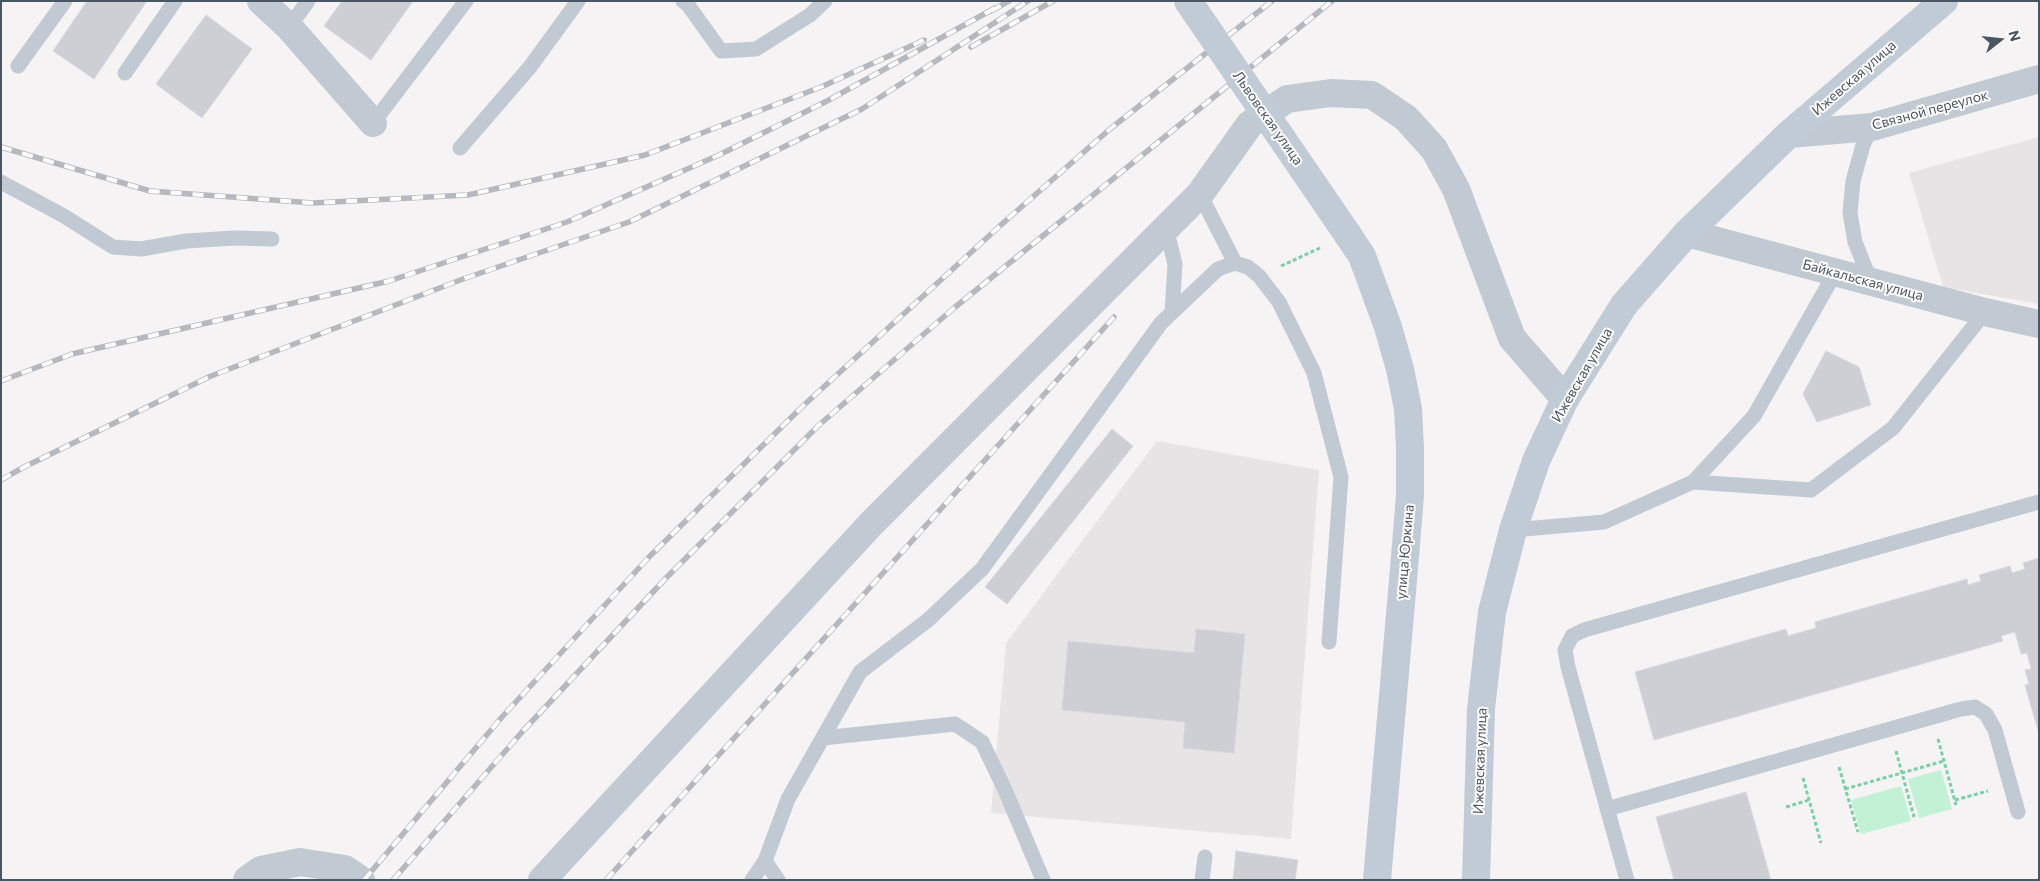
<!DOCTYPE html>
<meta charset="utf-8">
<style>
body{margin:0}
#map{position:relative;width:2040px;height:881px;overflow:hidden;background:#f5f3f3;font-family:Commissioner,sans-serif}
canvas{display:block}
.frame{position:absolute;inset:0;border:2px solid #4a5661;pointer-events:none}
.north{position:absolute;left:1975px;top:15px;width:50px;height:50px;-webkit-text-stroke:4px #fff;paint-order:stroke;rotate:74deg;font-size:14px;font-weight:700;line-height:20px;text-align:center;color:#4a5661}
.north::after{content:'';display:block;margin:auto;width:18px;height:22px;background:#4a5661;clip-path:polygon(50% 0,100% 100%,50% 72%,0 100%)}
</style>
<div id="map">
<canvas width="2040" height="881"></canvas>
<div class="frame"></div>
<div class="north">N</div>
</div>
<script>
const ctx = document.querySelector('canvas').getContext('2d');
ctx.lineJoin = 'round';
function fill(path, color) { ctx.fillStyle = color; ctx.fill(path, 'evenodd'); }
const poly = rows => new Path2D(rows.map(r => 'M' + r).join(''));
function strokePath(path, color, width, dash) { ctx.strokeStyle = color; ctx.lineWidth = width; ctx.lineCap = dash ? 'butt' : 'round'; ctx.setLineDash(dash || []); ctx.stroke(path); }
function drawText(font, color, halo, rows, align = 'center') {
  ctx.font = font + ' Commissioner,sans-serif'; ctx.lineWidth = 4; ctx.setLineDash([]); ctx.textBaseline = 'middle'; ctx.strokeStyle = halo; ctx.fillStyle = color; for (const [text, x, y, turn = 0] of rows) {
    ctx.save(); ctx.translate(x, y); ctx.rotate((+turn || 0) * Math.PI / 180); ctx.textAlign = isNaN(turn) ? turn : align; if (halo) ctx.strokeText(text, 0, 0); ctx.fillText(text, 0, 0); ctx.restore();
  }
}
fill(poly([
 [2039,137,2039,304,1943,287,1909,173],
 [1157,441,1319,470,1291,839,991,813,1006,643]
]), '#e6e4e5');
fill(poly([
 [1941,770,1952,809,1919,818,1908,779],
 [1901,786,1911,821,1861,834,1851,800]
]), '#c3f1d5');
const building = poly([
 [87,1,147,1,94,79,53,51,87,1],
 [342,1,413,1,371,60,324,26,342,1],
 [206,15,252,49,202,118,156,84,206,15],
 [1826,351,1859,367,1871,405,1817,422,1803,394,1826,351],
 [1112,429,1133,446,1007,604,985,587,1112,429],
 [2039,558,2039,734,2025,685,2029,684,2025,670,2031,669,2027,653,2021,654,2015,632,2001,636,2003,641,1654,740,1635,672,1786,629,1788,636,1816,628,1815,622,1967,579,1968,585,1981,581,1979,575,2010,566,2012,573,2025,569,2023,563,2039,558],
 [1196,629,1245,634,1234,753,1183,748,1185,722,1062,710,1068,641,1194,653,1196,629],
 [1746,792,1771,880,1674,880,1656,817,1746,792],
 [1236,851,1298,860,1295,880,1233,880,1236,851]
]);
fill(building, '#cdcfd5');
strokePath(building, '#d7d9de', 1);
strokePath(poly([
 [1281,266,1320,248],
 [1938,739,1956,805],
 [1896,751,1914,817],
 [1839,767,1858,832],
 [1803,778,1821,843],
 [1845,789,1944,761],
 [1955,800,1988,791],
 [1786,807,1809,800]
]), '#7ad0a6', 3, [4, 2.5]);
strokePath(poly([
 [683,1,688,5,721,51,756,49,810,15,825,1],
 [289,27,308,1],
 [18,66,65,1],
 [125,73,175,1],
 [373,123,466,1],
 [460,148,530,67,578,1],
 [1,182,64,216,113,247,141,249,186,241,234,238,272,239],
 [1200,194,1235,263],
 [1166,228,1175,264,1172,313],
 [1871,282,1855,242,1850,213,1853,181,1863,145,1872,127],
 [1693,482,1754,416,1835,273],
 [1513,530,1604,522,1693,482,1811,490,1893,428,1985,312],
 [823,738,955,724,982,742,1005,790,1043,880],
 [1607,809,1961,709,1975,707,1986,714,1995,730,2018,812],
 [752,880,765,861],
 [778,880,765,861,788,799,860,672,928,620,982,569,1161,323,1218,269,1235,263,1248,267,1259,276,1279,302,1314,373,1341,477,1329,642],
 [1202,880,1205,857],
 [1627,880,1568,667,1565,650,1572,636,1584,630,2039,502]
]), '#c1cad2', 15);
strokePath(poly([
 [261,1,289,27,373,123],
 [1789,134,1872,127,2039,79],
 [1687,233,1985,312,2039,324],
 [247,880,261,870,300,862,345,869,361,880],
 [542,880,870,525,1200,194,1250,124,1287,99,1331,93,1372,95,1406,118,1434,149,1456,189,1512,338,1565,399]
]), '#c1cad2', 28);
strokePath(poly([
 [1348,235,1362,256,1388,327,1400,369,1408,409,1410,449,1410,495,1405,557,1377,880],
 [1476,880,1481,709,1492,612,1513,530,1536,461,1565,399,1624,305,1687,233,1789,134,1944,1]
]), '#c1cbd6', 28);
const rail = poly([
 [991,11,1009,1],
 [971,47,1053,1],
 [1,147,150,191,313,203,468,195,645,155,821,87,924,40],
 [1,381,72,354,389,281,567,222,719,155,827,101,995,8],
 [1,480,24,467,211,376,463,279,629,222,862,109,1028,1],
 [364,880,502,717,650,556,804,405,1002,224,1110,129,1272,1],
 [393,880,522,732,667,577,819,425,954,308,1332,1],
 [606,880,1114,317]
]);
strokePath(rail, '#b5b8bd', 5.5);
strokePath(rail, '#fff', 4, [11]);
strokePath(poly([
 [1188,1,1348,235]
]), '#c1cbd6', 28);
drawText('14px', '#4a5661', '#fff', [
 ["Ижевская улица",1854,78,-41],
 ["Связной переулок",1930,110,-15],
 ["Львовская улица",1268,118,55],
 ["Байкальская улица",1863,280,15],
 ["Ижевская улица",1582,375,-60],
 ["улица Юркина",1405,552,-85],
 ["Ижевская улица",1480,761,-88]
]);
</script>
